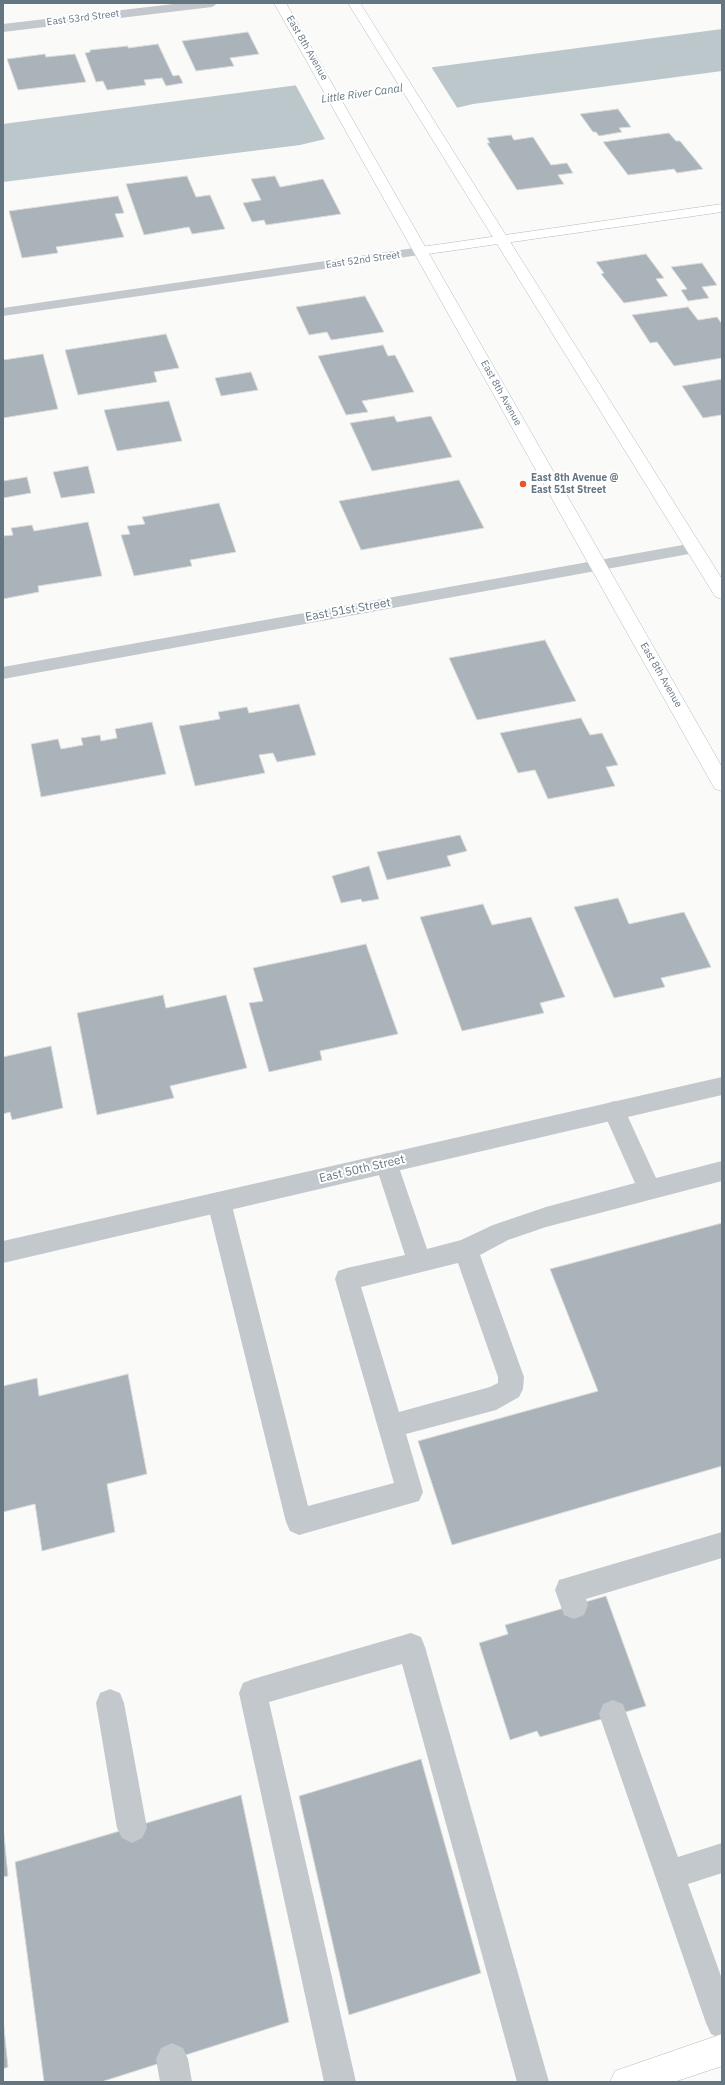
<!DOCTYPE html>
<style>
body{margin:0}
#map{position:relative;width:725px;height:2085px;overflow:hidden;background:#fafaf8;font-family:"IBM Plex Sans",sans-serif}
canvas{display:block}
.frame{position:absolute;inset:0;border:4px solid #657683;pointer-events:none}
</style>
<div id="map">
<canvas width="725" height="2085"></canvas>
<div class="frame"></div>
</div>
<script>
const ctx = document.querySelector('canvas').getContext('2d');
ctx.lineJoin = 'round';
function fill(path, color) { ctx.fillStyle = color; ctx.fill(path, 'evenodd'); }
const poly = rows => new Path2D(rows.map(r => 'M' + r).join(''));
function strokePath(path, color, width, dash) { ctx.strokeStyle = color; ctx.lineWidth = width; ctx.lineCap = dash ? 'butt' : 'round'; ctx.setLineDash(dash || []); ctx.stroke(path); }
function drawText(font, color, halo, rows, align = 'center') {
  ctx.font = font + ' "IBM Plex Sans",sans-serif'; ctx.lineWidth = 4; ctx.setLineDash([]); ctx.textBaseline = 'middle'; ctx.strokeStyle = halo; ctx.fillStyle = color; for (const [text, x, y, turn = 0] of rows) {
    ctx.save(); ctx.translate(x, y); ctx.rotate((+turn || 0) * Math.PI / 180); ctx.textAlign = isNaN(turn) ? turn : align; if (halo) ctx.strokeText(text, 0, 0); ctx.fillText(text, 0, 0); ctx.restore();
  }
}
fill(poly([
 [722,29,722,71,473,104,300,145,3,182,3,124]
]), '#bbc7cb');
fill(poly([
 [430,65,458,109,326,141,295,84]
]), '#fafaf8');
const building = poly([
 [248,32,259,54,230,58,234,66,196,71,182,41,248,32],
 [158,44,173,76,179,75,183,83,166,86,162,78,144,80,146,85,107,90,103,81,96,82,85,53,90,52,90,50,128,46,128,48,158,44],
 [45,54,46,57,75,54,86,82,18,90,7,59,45,54],
 [618,109,631,127,619,128,622,132,599,136,596,132,593,132,580,114,618,109],
 [669,133,676,141,680,141,703,169,677,173,674,169,628,175,603,142,669,133],
 [511,135,514,140,533,137,551,165,567,163,573,173,558,175,564,184,517,190,487,143,490,143,487,138,511,135],
 [187,176,196,197,210,195,225,229,192,234,189,227,144,235,126,184,187,176],
 [275,176,280,187,323,179,341,214,266,225,264,220,252,222,243,203,261,200,251,179,275,176],
 [118,196,124,213,115,214,124,237,56,247,58,253,22,258,9,211,118,196],
 [646,254,664,278,656,279,668,296,624,303,601,274,604,273,596,262,646,254],
 [702,263,717,285,702,287,709,298,688,301,681,290,687,289,671,267,702,263],
 [365,296,384,332,331,340,327,332,309,335,296,307,365,296],
 [688,307,698,320,717,317,722,324,722,358,674,366,657,342,650,343,632,315,688,307],
 [166,334,179,368,154,372,157,382,78,395,65,350,166,334],
 [383,345,388,356,395,355,414,392,362,401,368,412,346,415,318,356,383,345],
 [43,354,58,409,3,418,3,360,43,354],
 [251,372,258,390,221,396,215,378,251,372],
 [722,379,722,417,721,415,703,418,682,386,722,379],
 [169,401,182,441,117,451,104,410,169,401],
 [394,416,397,422,431,416,452,457,372,471,350,423,394,416],
 [88,466,95,493,61,498,53,472,88,466],
 [27,477,31,493,3,498,3,481,27,477],
 [459,480,484,528,361,550,339,501,459,480],
 [219,503,236,552,190,560,192,566,134,576,121,535,130,534,127,526,145,524,142,517,219,503],
 [88,522,102,576,38,586,39,592,3,599,3,536,13,535,11,528,32,525,34,531,88,522],
 [545,640,576,701,477,720,449,658,545,640],
 [299,704,316,755,277,762,273,753,259,755,265,773,195,786,179,726,220,719,218,712,247,707,249,713,299,704],
 [581,718,590,735,602,733,618,765,606,767,615,786,548,799,535,770,518,773,500,733,581,718],
 [152,722,166,774,41,797,31,744,58,739,61,749,83,745,81,738,100,735,101,741,117,738,115,729,152,722],
 [460,835,467,851,447,856,451,866,387,880,377,852,460,835],
 [369,866,379,899,362,902,361,899,341,903,332,876,369,866],
 [618,898,629,924,684,912,711,967,661,978,665,987,614,998,574,907,618,898],
 [483,904,492,925,531,917,565,997,540,1003,544,1013,462,1031,420,917,483,904],
 [366,944,398,1034,320,1051,322,1060,269,1072,249,1003,263,1001,253,968,366,944],
 [163,995,166,1008,226,995,247,1068,170,1086,174,1098,97,1115,77,1013,163,995],
 [51,1046,63,1108,12,1120,10,1112,3,1114,3,1057,51,1046],
 [722,1223,722,1466,452,1545,418,1441,598,1391,550,1269,722,1223],
 [128,1374,147,1474,107,1484,115,1532,42,1551,35,1504,3,1512,3,1386,37,1378,39,1396,128,1374],
 [606,1596,646,1706,540,1737,537,1731,510,1740,479,1643,508,1634,505,1625,606,1596],
 [421,1759,481,1973,349,2015,299,1796,421,1759],
 [241,1795,289,2022,101,2082,44,2082,15,1862,241,1795],
 [3,1825,8,1876,3,1877,3,1825],
 [3,2018,8,2067,3,2069,3,2018]
]);
fill(building, '#aab3b9');
strokePath(building, '#dcdcda', 1);
const secondary = poly([
 [722,204,722,212,421,255,416,254,414,251,416,248,421,247,722,204]
]);
const primary = poly([
 [274,3,286,3,722,767,722,791,715,789,712,784,274,3],
 [348,3,360,3,722,579,722,599,716,597,713,593,348,3],
 [722,2034,722,2066,674,2082,610,2082,615,2071,722,2034]
]);
strokePath(secondary, '#b3babf', 1);
strokePath(primary, '#b5babe', 1);
fill(poly([
 [614,1101,622,1104,656,1178,722,1161,722,1181,546,1227,508,1240,480,1255,524,1377,523,1389,519,1397,496,1410,406,1434,423,1492,419,1501,299,1535,290,1531,286,1522,207,1202,211,1195,219,1192,227,1195,231,1202,308,1506,394,1483,335,1279,338,1271,347,1268,405,1255,375,1163,379,1156,387,1153,395,1156,427,1249,461,1240,493,1225,546,1207,635,1183,603,1111,606,1104,614,1101],
 [458,1263,498,1377,498,1383,490,1387,399,1412,361,1287,458,1263],
 [722,1532,722,1558,586,1599,588,1605,584,1615,574,1619,564,1615,555,1590,559,1580,722,1532],
 [411,1633,421,1637,425,1647,549,2082,517,2082,402,1664,269,1702,356,2082,324,2082,239,1693,243,1683,253,1679,411,1633],
 [110,1689,120,1693,124,1703,147,1828,142,1838,132,1843,122,1838,117,1828,96,1703,100,1693,110,1689],
 [613,1700,623,1704,678,1857,722,1843,722,1873,688,1884,722,1979,722,2039,711,2034,706,2023,599,1714,603,1704,613,1700],
 [172,2043,183,2048,188,2059,192,2082,160,2082,156,2059,161,2048,172,2043]
]), '#c3c8cc');
fill(poly([
 [182,3,218,3,212,7,3,32,3,24,182,3],
 [421,247,426,248,428,251,426,254,3,316,3,308,421,247],
 [694,543,700,544,703,548,700,552,3,679,3,667,694,543],
 [722,1077,722,1095,3,1263,3,1241,722,1077]
]), '#c3c8cc');
fill(secondary, '#fff');
fill(primary, '#fff');
for (const [x, y, r, color] of [
 [523,484,4,"#e4572e"]
]) { const dot = new Path2D(); dot.arc(x, y, r, 0, 2 * Math.PI); ctx.fillStyle = color; ctx.fill(dot); strokePath(dot, '#fff', 1.5); }
drawText('10px', '#657683', '#fff', [
 ["East 53rd Street",83,18,-7],
 ["East 8th Avenue",307,48,60],
 ["East 52nd Street",363,260,-8],
 ["East 8th Avenue",501,393,61],
 ["East 8th Avenue",661,675,60]
]);
drawText('bold 10px', '#657683', '#fff', [
 ["East 8th Avenue @",531,478],
 ["East 51st Street",531,490]
], 'left');
drawText('italic 11px', '#60757c', '#fff', [
 ["Little River Canal",362,94,-8]
]);
drawText('12px', '#657683', '#fff', [
 ["East 51st Street",348,610,-10],
 ["East 50th Street",362,1169,-13]
]);
</script>
